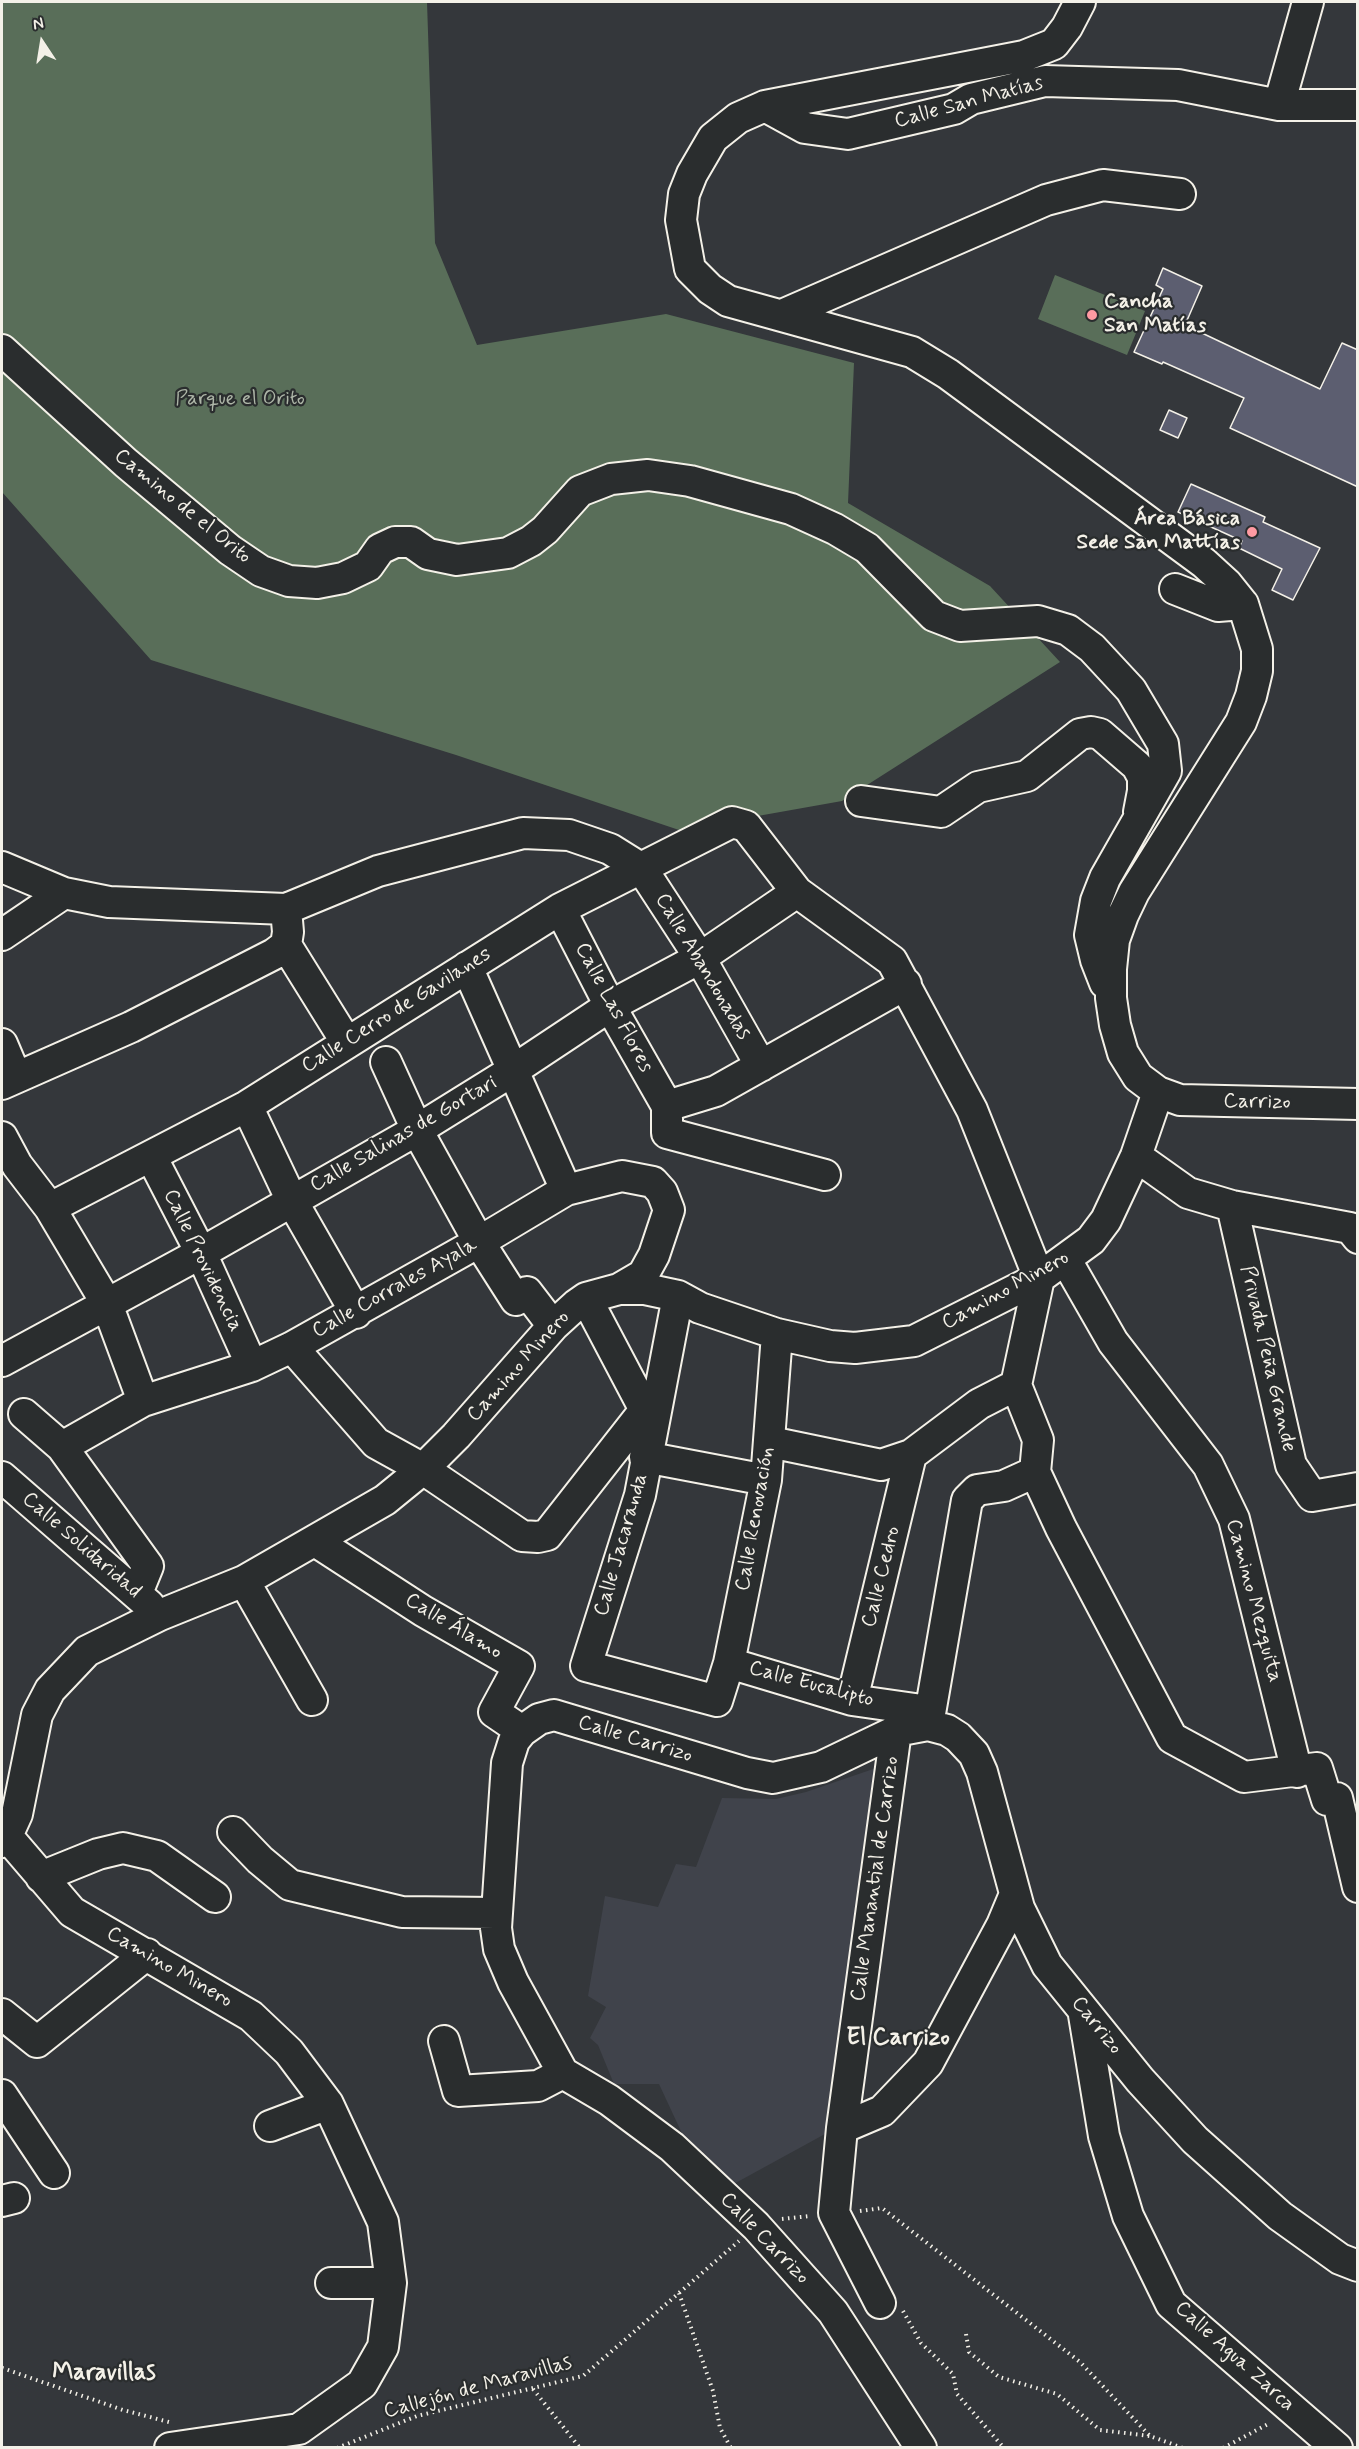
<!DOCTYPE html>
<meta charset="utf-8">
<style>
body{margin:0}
#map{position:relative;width:1359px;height:2449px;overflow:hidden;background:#34373b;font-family:Mynerve,sans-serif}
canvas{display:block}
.frame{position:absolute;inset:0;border:3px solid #f4f1e8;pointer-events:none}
.north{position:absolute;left:12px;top:12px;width:60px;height:60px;-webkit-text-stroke:4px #2a2d2e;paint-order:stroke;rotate:348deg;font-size:16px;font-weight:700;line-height:24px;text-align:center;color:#f4f1e8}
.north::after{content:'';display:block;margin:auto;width:21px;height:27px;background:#f4f1e8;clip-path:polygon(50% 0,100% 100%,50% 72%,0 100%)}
</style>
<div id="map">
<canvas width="1359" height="2449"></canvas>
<div class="frame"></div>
<div class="north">N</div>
</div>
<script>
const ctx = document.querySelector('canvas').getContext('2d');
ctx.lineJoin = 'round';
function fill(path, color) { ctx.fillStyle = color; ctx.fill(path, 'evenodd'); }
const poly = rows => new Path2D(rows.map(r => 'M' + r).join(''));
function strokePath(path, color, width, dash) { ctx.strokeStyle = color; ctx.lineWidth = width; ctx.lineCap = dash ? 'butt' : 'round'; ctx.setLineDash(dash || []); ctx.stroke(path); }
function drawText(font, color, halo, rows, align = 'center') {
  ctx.font = font + ' Mynerve,sans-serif'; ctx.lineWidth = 4.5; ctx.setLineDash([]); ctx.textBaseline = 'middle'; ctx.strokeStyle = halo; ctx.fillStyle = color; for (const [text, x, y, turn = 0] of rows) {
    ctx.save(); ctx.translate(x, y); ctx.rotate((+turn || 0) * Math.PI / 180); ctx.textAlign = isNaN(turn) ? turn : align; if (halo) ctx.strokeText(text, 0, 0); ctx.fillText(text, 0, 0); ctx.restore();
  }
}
fill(poly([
 [882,1766,825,2134,730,2186,686,2142,659,2084,614,2084,598,2045,590,2038,606,2007,588,1996,605,1896,658,1907,676,1864,696,1867,722,1798,776,1799,806,1792]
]), '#40434b');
fill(poly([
 [2,2,427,2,435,243,477,345,666,314,854,363,848,503,990,586,1060,662,842,801,679,830,456,755,151,660,2,492],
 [1055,275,1145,311,1127,355,1038,319]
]), '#596e59');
const building = poly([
 [1163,268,1202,286,1185,325,1320,389,1342,343,1358,350,1358,487,1230,428,1244,398,1163,362,1162,364,1134,352,1163,289,1156,285,1163,268],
 [1169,410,1187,418,1178,438,1160,430,1169,410],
 [1191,484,1265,517,1263,522,1320,548,1293,600,1272,590,1282,569,1239,548,1242,541,1178,512,1191,484]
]);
fill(building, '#5c5e70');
strokePath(building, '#f4f1e8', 1.5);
const minor = poly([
 [1080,2,1067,27,1054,44,1024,56,765,106,738,118,713,138,692,174,684,194,681,220,690,269,710,289,728,301,912,352,948,374,1204,563,1227,584,1243,604,1257,649,1257,671,1251,696,1241,722,1134,892,1123,915,1114,940,1111,969,1111,998,1115,1025,1123,1053,1138,1077,1158,1092,1180,1100,1358,1104],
 [1279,105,1308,2],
 [765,106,805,128,848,134,954,109,971,99,1045,81,1178,85,1279,105,1358,105],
 [782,315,1046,200,1103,185,1180,194],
 [2,350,126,463,230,550,261,571,289,581,317,583,343,578,368,566,380,549,395,542,411,542,428,554,457,560,508,553,531,541,545,530,580,491,611,479,648,475,690,481,791,509,835,529,867,548,934,616,960,626,1038,621,1068,630,1092,648,1131,690,1163,744,1166,771,1105,878,1096,901,1090,935,1096,960,1105,983],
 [1175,589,1218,606,1243,604],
 [861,801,941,812,978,787,1027,776,1080,734,1091,732,1100,734,1137,766,1143,777,1143,791,1139,812],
 [2,867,64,893,109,902,286,909,378,871,523,833,569,835,610,849,642,869,700,958,761,1066],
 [560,909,610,1006,667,1106,667,1133,825,1175],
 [2,935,64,893],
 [286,945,347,1043],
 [467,967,566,1190],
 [2,1044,16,1077],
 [386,1062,417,1130,479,1242,516,1300,527,1292,553,1326],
 [2,1084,131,1027,274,954,286,945,288,932,286,909],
 [247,1106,292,1201,356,1313],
 [667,1106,716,1091,906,984],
 [2,1137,17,1165,50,1208,107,1304,143,1401],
 [151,1156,201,1253,252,1366],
 [1136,1156,1188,1193,1232,1206,1350,1228,1358,1238],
 [1232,1206,1291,1465,1312,1496,1358,1488],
 [50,1208,247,1106,560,909,732,822,746,826,797,892,892,961,972,1110,1039,1278],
 [1066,1260,1113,1342,1208,1465,1234,1519,1297,1772],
 [678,1296,640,1495,586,1666,717,1701,729,1663,766,1480,777,1334],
 [292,1347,376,1443,423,1469,522,1536,538,1537,547,1535,645,1410,586,1298],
 [2,1361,201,1253,417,1130,512,1071,610,1006,700,958,797,892],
 [1016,1385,1039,1278],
 [24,1414,62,1447,148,1566,137,1593],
 [770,1442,881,1465,911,1455,979,1404,1016,1385],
 [62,1447,143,1401,252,1366,292,1347,479,1242,566,1190,622,1176,653,1182,662,1192,669,1210,654,1255,643,1275,619,1289],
 [645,1457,766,1480],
 [1035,1472,1061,1528,1172,1738,1244,1777,1317,1768,1327,1800,1337,1798,1358,1887],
 [2,1477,149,1605],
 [315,1541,423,1611,519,1666,494,1712,522,1731],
 [244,1581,312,1700],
 [729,1663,852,1700,929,1711],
 [852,1700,911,1455],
 [928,1725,967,1500,977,1490,1004,1486,1035,1472,1038,1440,1016,1385],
 [233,1832,260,1860,290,1885,402,1912,495,1913],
 [7,1836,72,1912,251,2016,289,2052,328,2104,383,2222,391,2283,383,2347,362,2384,299,2429,170,2448],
 [2,1842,7,1836,17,1814,37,1715,50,1690,87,1651,160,1615,244,1581,385,1500,423,1469,456,1436,553,1326,576,1305,586,1298,619,1289,645,1289,678,1296,700,1308,777,1334,830,1346,855,1348,914,1341,1039,1278,1091,1240,1106,1220,1136,1156,1158,1092],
 [41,1877,98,1854,123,1848,157,1856,215,1897],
 [2,2014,37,2042,147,1954],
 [1084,2015,1104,2136,1128,2216,1171,2304,1337,2448],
 [444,2041,458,2091,538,2086,563,2073],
 [2,2095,54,2173],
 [270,2126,328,2104],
 [842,2128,882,2111,928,2063,1002,1925,1015,1894],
 [2,2201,14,2198],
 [331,2283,391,2283],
 [880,2303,834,2213,842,2128,896,1731],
 [921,2448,833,2312,756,2226,672,2147,609,2100,563,2073,513,1982,499,1949,496,1928,507,1763,514,1741,522,1731,539,1719,554,1715,747,1773,773,1778,821,1767,896,1731,928,1725,947,1730,958,1737,974,1754,982,1772,1019,1908,1047,1965,1140,2080,1195,2140,1280,2216,1340,2259,1358,2266]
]);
strokePath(minor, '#f4f1e8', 34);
strokePath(poly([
 [860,2211,882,2208,1080,2362,1150,2436,1183,2448],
 [782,2219,810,2216],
 [679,2293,713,2391,720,2428,731,2448],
 [903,2311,921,2343,953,2374,957,2394,1004,2448],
 [966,2334,969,2352,999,2377,1057,2394,1100,2430,1150,2436],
 [2,2368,123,2410,169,2422],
 [533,2389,580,2448],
 [337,2448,417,2416,583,2376,739,2241],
 [1223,2448,1270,2423]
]), '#f4f1e8', 4, [1.5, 4.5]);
strokePath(minor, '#2a2d2e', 30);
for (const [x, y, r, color] of [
 [1092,315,6,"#ff9aa2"],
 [1252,532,6,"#ff9aa2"]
]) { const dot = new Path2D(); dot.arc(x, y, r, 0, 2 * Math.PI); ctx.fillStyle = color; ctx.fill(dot); strokePath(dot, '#2a2d2e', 2); }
drawText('21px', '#f4f1e8', '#2a2d2e', [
 ["Calle San Matías",969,103,-15],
 ["Camino de el Orito",182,507,39],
 ["Calle Abandonadas",702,967,59],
 ["Calle Las Flores",613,1008,62],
 ["Calle Cerro de Gavilanes",397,1011,-32],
 ["Carrizo",1257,1103,1],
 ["Calle Salinas de Gortari",404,1135,-30],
 ["Calle Providencia",202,1261,64],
 ["Calle Corrales Ayala",395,1289,-29],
 ["Camino Minero",1006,1291,-29],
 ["Privada Peña Grande",1267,1359,77],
 ["Camino Minero",519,1367,-48],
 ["Calle Renovación",756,1519,-80],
 ["Calle Jacaranda",622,1545,-74],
 ["Calle Solidaridad",81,1546,41],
 ["Calle Cedro",882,1577,-76],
 ["Camino Mezquita",1253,1601,75],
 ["Calle Álamo",453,1627,31],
 ["Calle Eucalipto",811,1685,15],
 ["Calle Carrizo",635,1740,17],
 ["Calle Manantial de Carrizo",876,1879,-82],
 ["Camino Minero",169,1968,30],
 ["Carrizo",1096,2026,51],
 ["Calle Carrizo",764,2239,46],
 ["Calle Agua Zarca",1234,2357,42],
 ["Callejón de Maravillas",478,2388,-15]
]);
drawText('bold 21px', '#f4f1e8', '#2a2d2e', [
 ["Cancha",1104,303],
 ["San Matías",1104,327],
 ["Área Básica",1240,520,"right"],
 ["Sede San Mattías",1240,544,"right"]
], 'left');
drawText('21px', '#aeb6a8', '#2a2d2e', [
 ["Parque el Orito",240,400]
]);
drawText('bold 24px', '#f4f1e8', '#2a2d2e', [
 ["El Carrizo",898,2039],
 ["Maravillas",104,2374]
]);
</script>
